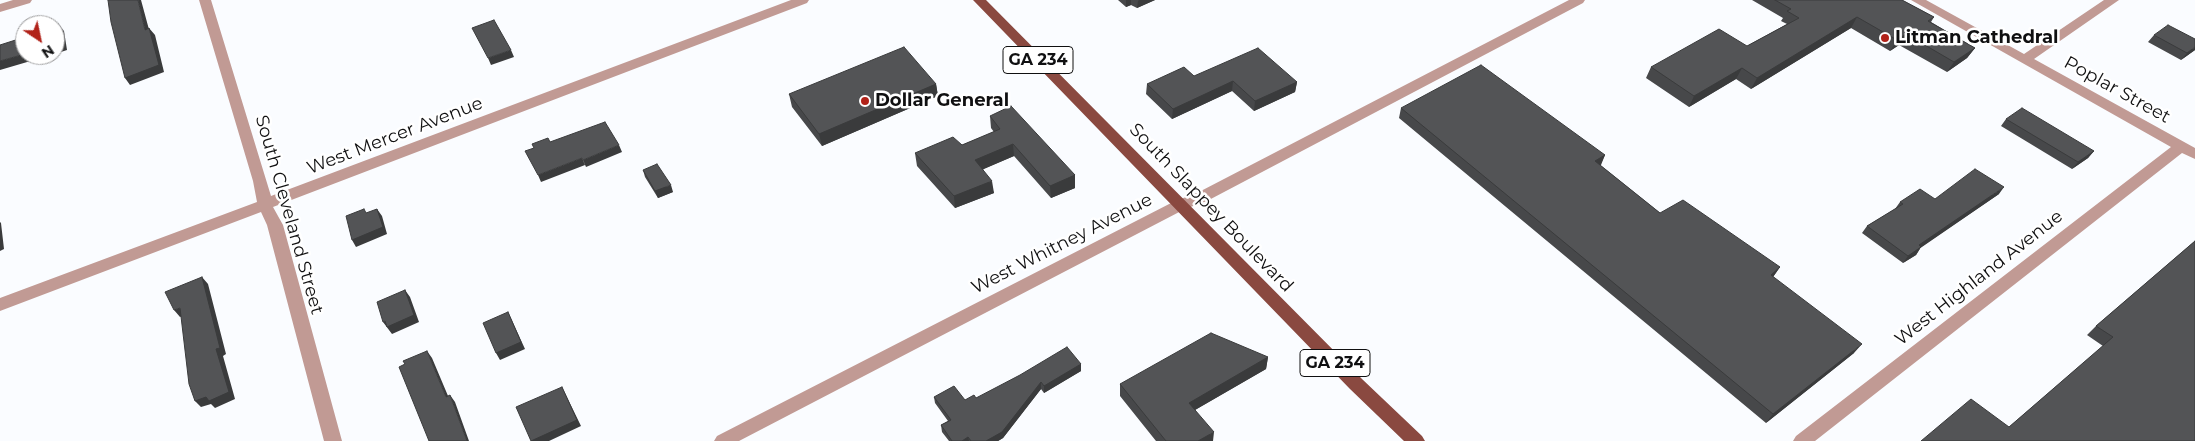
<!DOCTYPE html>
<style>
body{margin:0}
#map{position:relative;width:2195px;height:441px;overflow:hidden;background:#fafcff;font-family:Montserrat,sans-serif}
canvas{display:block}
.north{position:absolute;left:15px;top:15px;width:50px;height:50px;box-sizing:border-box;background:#fff;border:1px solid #9f9fa0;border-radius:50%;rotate:146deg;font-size:14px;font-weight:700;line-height:20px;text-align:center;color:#101011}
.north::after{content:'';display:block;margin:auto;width:18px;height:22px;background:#b12219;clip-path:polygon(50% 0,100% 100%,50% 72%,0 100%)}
</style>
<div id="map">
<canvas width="2195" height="441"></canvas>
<div class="north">N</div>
</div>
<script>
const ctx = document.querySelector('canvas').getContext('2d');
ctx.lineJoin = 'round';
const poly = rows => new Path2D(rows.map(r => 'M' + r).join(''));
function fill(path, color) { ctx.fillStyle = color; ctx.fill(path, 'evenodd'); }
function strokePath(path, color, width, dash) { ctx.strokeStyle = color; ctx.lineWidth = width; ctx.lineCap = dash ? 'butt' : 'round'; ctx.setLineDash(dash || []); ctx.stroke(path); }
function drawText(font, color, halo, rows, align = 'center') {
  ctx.font = font + ' Montserrat,sans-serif'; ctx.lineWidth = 5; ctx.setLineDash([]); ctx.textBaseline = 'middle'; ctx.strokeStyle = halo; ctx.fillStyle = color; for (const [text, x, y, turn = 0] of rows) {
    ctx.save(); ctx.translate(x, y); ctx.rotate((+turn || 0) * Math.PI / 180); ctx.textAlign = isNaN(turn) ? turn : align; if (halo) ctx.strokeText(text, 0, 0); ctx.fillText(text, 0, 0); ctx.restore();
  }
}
fill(poly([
 [13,0,32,0,30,3,0,12,0,4,13,0],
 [199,0,211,0,271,196,791,0,809,0,807,3,273,207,283,225,342,441,324,441,267,225,261,212,0,311,0,298,257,202,253,181,199,0],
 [1569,0,1585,0,1583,3,1207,201,1185,209,739,441,714,441,717,436,1175,201,1197,193,1569,0],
 [1911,0,1926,0,2024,54,2104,0,2119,0,2034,59,2195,148,2195,159,2182,153,1815,441,1793,441,1796,436,2171,147,1911,0]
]), '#c19a94');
fill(poly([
 [973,0,986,0,1362,379,1422,436,1425,441,1404,441,1350,389,973,0]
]), '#8a4940');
fill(poly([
 [1118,0,1155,0,1137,8,1131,5,1126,7],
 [1752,0,1902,0,1934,17,1931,22,1975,48,1967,58,1947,72,1899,45,1890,51,1851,28,1751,89,1736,79,1689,107,1646,78,1651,67,1747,46,1787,24,1781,21,1783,18],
 [2154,35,2195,50,2181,60,2148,42],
 [1194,76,1297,82,1295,92,1254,111,1232,91,1172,119,1146,94,1147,84],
 [936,84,938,96,822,146,792,107,789,94],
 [1401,108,1605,155,1600,165,1660,213,1780,267,1773,277,1854,353,1766,423,1399,118],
 [990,116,1075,175,1075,188,1051,198,1014,156,983,169,994,193,955,208,917,166,915,153,962,145,994,132,991,128],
 [2006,119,2094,151,2088,158,2072,169,2001,126],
 [643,170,673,192,658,198,645,177],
 [1999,194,1921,247,1916,255,1903,263,1862,233,1867,226,1895,209,1900,202],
 [2195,241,2195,441,2009,427,2103,346,2087,335,2096,326],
 [1268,357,1266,369,1195,410,1213,441,1156,441,1120,396,1120,384],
 [1081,364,1081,371,1044,393,1041,389,1003,438,998,441,949,441,942,432,941,425,948,421,935,403,934,397,965,400,976,398]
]), '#47484a');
fill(poly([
 [138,0,141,0,151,37,145,30],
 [1126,0,1131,0,1131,5,1126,7],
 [1139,0,1155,0,1137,8,1138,1],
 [1857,17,1851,28,1751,89,1757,78],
 [58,24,64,31,67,50,55,54,55,45],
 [149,28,155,35,164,72,130,85,125,78],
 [1906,34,1899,45,1890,51,1897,40],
 [2195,47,2195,50,2181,60,2187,53],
 [1975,48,1967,58,1947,72,1954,62],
 [511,50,514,57,491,65,488,58],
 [25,54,25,55,51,55,0,70,0,61],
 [1742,68,1736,79,1689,107,1694,96],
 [1233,81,1232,91,1172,119,1173,109],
 [1297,82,1295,92,1254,111,1255,101],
 [936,84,938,96,822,146,819,134],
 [1013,144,1014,156,977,172,975,160],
 [619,145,622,152,586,167,583,160],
 [2094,151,2088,158,2072,169,2078,162],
 [1605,155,1601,165,1591,171,1595,161],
 [582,158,585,165,541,182,538,175],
 [1075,175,1075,188,1051,198,1050,186],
 [992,181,994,193,955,208,954,196],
 [671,185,673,192,658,198,655,191],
 [2004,187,1999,194,1919,249,1921,247,1916,255,1903,263,1908,256,1919,245],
 [377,209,382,216,387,234,356,247,352,240],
 [0,222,1,223,4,249,0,251],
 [1780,267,1773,277,1771,275],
 [202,277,208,284,226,354,223,356,235,399,215,408,211,404,201,407,195,401],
 [405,290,410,297,419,322,392,334,383,322,385,321],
 [180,308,186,315,180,317,174,310],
 [508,312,525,349,500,360,496,353],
 [1862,344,1854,353,1766,423,1773,414],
 [427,351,432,358,451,403,446,397],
 [1268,357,1266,369,1188,414,1189,403],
 [1081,364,1081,371,1044,393,1044,386],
 [1041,382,1041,389,1003,438,998,441,986,441],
 [562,387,581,426,549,441,531,441],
 [450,395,455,402,469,441,467,441],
 [1214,432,1213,441,1198,441],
 [968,437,969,441,962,441]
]), '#3a3b3c');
const building = poly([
 [108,0,138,0,145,30,149,28,159,65,125,78,111,22,108,0],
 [1775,0,1902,0,1934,17,1928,21,1975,48,1954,62,1906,34,1897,40,1857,17,1757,78,1742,68,1694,96,1651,67,1719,29,1747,46,1799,18,1787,11,1791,9,1775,0],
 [494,20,511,50,488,58,472,28,494,20],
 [58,24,61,43,55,45,55,25,58,24],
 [2168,25,2195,39,2195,47,2187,53,2154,35,2168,25],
 [25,37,25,54,0,61,0,45,25,37],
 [904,47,936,84,819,134,789,94,904,47],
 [1258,48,1297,82,1255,101,1233,81,1173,109,1147,84,1184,67,1194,76,1258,48],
 [1481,65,1605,155,1595,161,1660,213,1683,200,1780,267,1771,275,1862,344,1773,414,1401,108,1481,65],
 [1011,106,1075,175,1050,186,1013,144,975,160,992,181,954,196,915,153,953,137,962,145,1000,129,990,116,1011,106],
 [2022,108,2094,151,2078,162,2006,119,2022,108],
 [605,122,619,145,583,160,582,158,538,175,525,151,534,148,532,144,548,138,550,142,605,122],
 [657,164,671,185,655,191,643,170,657,164],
 [1975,169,2004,187,1919,245,1921,247,1908,256,1867,226,1903,204,1900,202,1920,189,1935,199,1975,169],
 [364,209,366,213,377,209,383,227,352,240,346,216,364,209],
 [2195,241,2195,441,1921,441,1971,399,2009,427,2113,337,2096,326,2195,241],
 [202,277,220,348,216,349,229,392,209,401,206,397,195,401,189,384,180,308,174,310,165,292,202,277],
 [405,290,414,315,387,327,385,321,383,322,377,302,405,290],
 [508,312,521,342,496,353,483,323,508,312],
 [1211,333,1268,357,1189,403,1214,432,1198,441,1166,441,1120,384,1211,333],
 [1067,347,1081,364,1044,386,1041,382,1002,432,986,441,971,441,968,437,962,441,952,441,941,425,951,420,934,397,954,386,965,400,974,395,976,398,1020,375,1067,347],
 [427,351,446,397,450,395,467,441,429,441,399,367,405,364,403,361,427,351],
 [562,387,577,420,531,441,516,407,562,387]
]);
fill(building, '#535456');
strokePath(building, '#3a3b3c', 1);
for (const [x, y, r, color] of [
 [1885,38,5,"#b12219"],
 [865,101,5,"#b12219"]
]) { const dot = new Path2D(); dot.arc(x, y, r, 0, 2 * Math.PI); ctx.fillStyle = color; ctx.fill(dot); strokePath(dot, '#fff', 2); }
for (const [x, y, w] of [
 [1038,60,70],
 [1335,363,70]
]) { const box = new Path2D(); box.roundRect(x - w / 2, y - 13.5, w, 27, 4); ctx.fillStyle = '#fff'; ctx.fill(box); strokePath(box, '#101011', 1); }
drawText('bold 16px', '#101011', null, [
 ["GA 234",1038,60],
 ["GA 234",1335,363]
]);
drawText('bold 18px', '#101011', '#fff', [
 ["Litman Cathedral",1895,38],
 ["Dollar General",875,101]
], 'left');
drawText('18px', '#101011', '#fff', [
 ["Poplar Street",2117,90,29],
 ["West Mercer Avenue",395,136,-21],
 ["South Slappey Boulevard",1211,208,46],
 ["South Cleveland Street",289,215,74],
 ["West Whitney Avenue",1062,244,-27],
 ["West Highland Avenue",1979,278,-38]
]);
</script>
